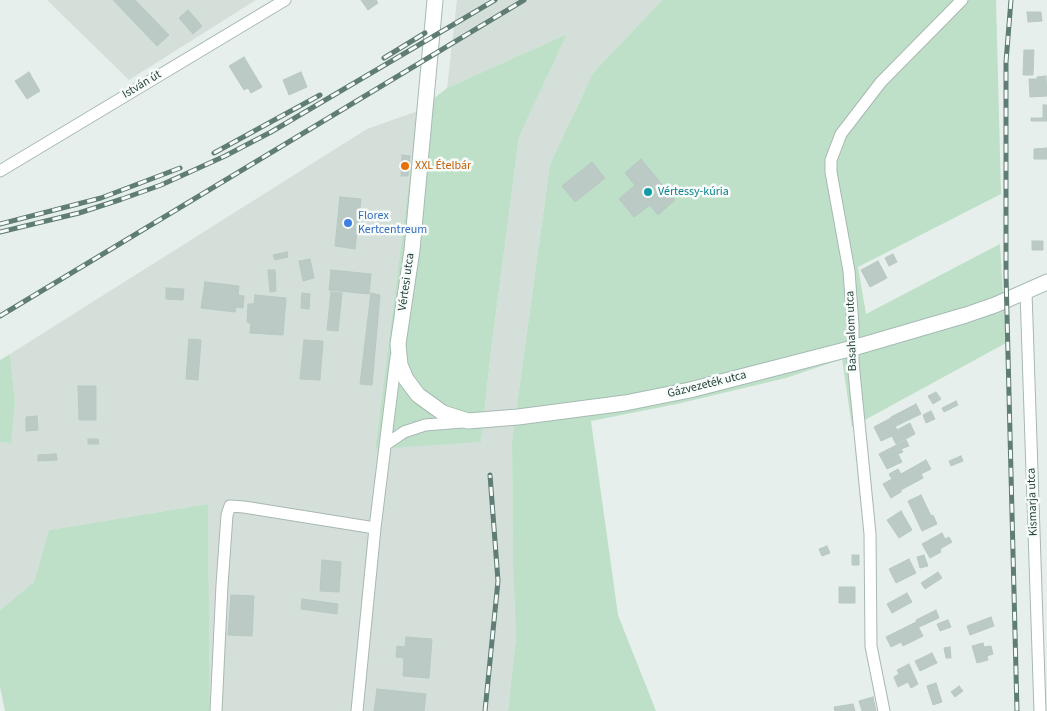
<!DOCTYPE html>
<meta charset="utf-8">
<style>
body{margin:0}
canvas{display:block;background:#e6efeb}
</style>
<canvas width="1047" height="711"></canvas>
<script>
const ctx = document.querySelector('canvas').getContext('2d');
ctx.lineJoin = 'round';
function fill(path, color) { ctx.fillStyle = color; ctx.fill(path, 'evenodd'); }
const poly = rows => new Path2D(rows.map(r => 'M' + r).join(''));
function strokePath(path, color, width, dash) { ctx.strokeStyle = color; ctx.lineWidth = width; ctx.lineCap = dash ? 'butt' : 'round'; ctx.setLineDash(dash || []); ctx.stroke(path); }
function drawText(font, color, halo, rows, align = 'center') {
  ctx.font = font + ' "Source Sans 3",sans-serif'; ctx.lineWidth = 5; ctx.setLineDash([]); ctx.textBaseline = 'middle'; ctx.strokeStyle = halo; ctx.fillStyle = color; for (const [text, x, y, turn = 0] of rows) {
    ctx.save(); ctx.translate(x, y); ctx.rotate((+turn || 0) * Math.PI / 180); ctx.textAlign = isNaN(turn) ? turn : align; if (halo) ctx.strokeText(text, 0, 0); ctx.fillText(text, 0, 0); ctx.restore();
  }
}
fill(poly([
 [47,0,256,0,129,80],
 [457,0,662,0,593,73,550,164,512,441,513,568,516,637,508,711,210,711,208,504,49,530,34,582,0,610,0,442,10,444,15,402,10,354,367,129,418,111,375,448,481,442,491,351,519,137,567,34,447,88]
]), '#d4dfda');
fill(poly([
 [662,0,996,0,1001,194,858,267,866,314,1000,244,1006,343,852,427,842,359,786,378,677,404,591,421,618,615,656,711,508,711,516,637,513,568,512,441,550,164,593,73],
 [567,34,519,137,491,351,481,442,375,449,418,111,447,88],
 [10,354,15,402,11,444,0,442,0,360],
 [208,504,210,711,5,711,0,687,0,610,34,582,49,530]
]), '#bfe0c8');
const building = poly([
 [113,0,135,0,169,35,157,46,113,0],
 [361,0,376,0,378,3,368,10,361,0],
 [188,10,202,26,193,34,179,18,188,10],
 [1027,12,1041,12,1042,21,1028,22,1027,12],
 [1024,50,1034,50,1033,75,1023,75,1024,50],
 [244,57,262,87,251,93,248,88,244,90,229,66,244,57],
 [29,72,40,91,27,99,15,81,29,72],
 [301,72,307,87,289,95,283,80,301,72],
 [1046,76,1047,96,1030,97,1029,79,1037,79,1037,77,1046,76],
 [1043,105,1047,105,1047,121,1031,121,1031,118,1043,118,1043,105],
 [1047,148,1047,159,1034,159,1034,149,1047,148],
 [402,155,410,156,408,176,401,176,402,155],
 [641,159,675,200,658,215,650,205,634,217,619,199,635,185,625,173,641,159],
 [592,162,605,178,575,202,562,186,592,162],
 [340,197,361,199,355,249,335,246,340,197],
 [1032,241,1043,241,1043,250,1032,250,1032,241],
 [287,252,288,257,275,260,273,255,287,252],
 [893,254,897,262,889,266,885,258,893,254],
 [310,259,314,278,303,281,299,261,310,259],
 [878,261,887,278,870,287,861,270,878,261],
 [268,270,275,270,276,291,270,292,268,270],
 [331,270,371,274,369,294,329,290,331,270],
 [205,282,239,286,238,295,244,296,243,308,236,307,235,312,201,308,205,282],
 [166,288,184,289,183,300,166,299,166,288],
 [331,292,342,293,338,331,327,330,331,292],
 [302,293,310,294,309,309,301,308,302,293],
 [371,293,380,295,372,385,360,384,371,293],
 [255,295,286,298,283,335,250,333,251,324,247,322,248,304,254,304,255,295],
 [189,339,201,340,198,380,186,379,189,339],
 [304,340,323,341,320,380,300,379,304,340],
 [78,386,96,386,96,420,79,420,78,386],
 [936,392,941,399,933,404,928,396,936,392],
 [956,401,958,405,944,412,942,408,956,401],
 [916,404,921,414,896,426,891,417,916,404],
 [931,411,935,419,926,423,923,415,931,411],
 [37,416,38,430,26,431,26,417,37,416],
 [891,418,897,430,910,423,915,434,896,444,892,436,881,441,874,427,891,418],
 [88,439,98,439,99,444,88,444,88,439],
 [906,440,909,446,901,449,903,452,898,454,902,462,887,469,879,454,906,440],
 [56,454,57,460,38,461,38,455,56,454],
 [961,456,963,461,951,466,949,461,961,456],
 [926,460,931,469,921,474,923,478,901,490,901,492,891,498,883,484,892,479,889,474,898,469,901,474,926,460],
 [921,495,931,516,933,515,937,524,922,531,908,501,921,495],
 [901,511,912,530,899,538,887,520,901,511],
 [942,533,945,539,949,537,952,542,940,549,941,552,930,558,922,544,942,533],
 [827,546,830,553,822,556,819,549,827,546],
 [852,555,859,555,859,565,852,565,852,555],
 [924,555,928,566,920,568,917,557,924,555],
 [909,559,916,573,896,583,889,569,909,559],
 [322,560,341,562,339,592,320,591,322,560],
 [938,572,942,578,925,589,921,583,938,572],
 [839,587,855,587,855,603,839,603,839,587],
 [907,593,912,602,892,613,887,604,907,593],
 [231,595,254,596,252,636,228,635,231,595],
 [302,599,338,604,337,614,301,609,302,599],
 [936,610,939,618,919,627,916,620,936,610],
 [991,617,994,626,970,635,967,626,991,617],
 [948,620,951,627,940,631,937,624,948,620],
 [916,622,923,636,903,646,901,642,891,647,886,637,916,622],
 [406,637,432,639,429,678,403,676,404,658,396,657,397,646,405,647,406,637],
 [983,643,984,647,991,646,993,654,987,656,988,660,977,663,972,646,983,643],
 [950,647,951,658,946,658,944,648,950,647],
 [932,653,937,663,920,671,915,661,932,653],
 [909,664,918,684,911,688,908,682,898,687,894,677,899,674,897,670,909,664],
 [936,683,942,702,933,705,927,686,936,683],
 [959,686,963,691,955,697,951,692,959,686],
 [377,689,426,694,424,711,374,711,377,689],
 [873,697,876,711,862,711,859,701,873,697],
 [853,704,855,711,835,711,834,707,853,704]
]);
fill(building, '#bbcac4');
strokePath(building, '#b8c9c2', 1);
const street = poly([
 [0,171,285,0],
 [1026,292,1040,711],
 [385,445,404,432,425,425,463,422],
 [216,711,222,585,227,515,230,506,244,507,375,528],
 [357,711,375,528,396,357],
 [884,711,871,646,870,534,853,362,853,326,849,271,831,172,831,160,841,134,881,82,962,0]
]);
const secondary = poly([
 [435,0,412,250,398,344,400,365,406,379,418,395,443,413,468,421,518,417,625,403,690,390,853,348,966,315,995,305,1047,282]
]);
strokePath(street, '#a8b8b2', 13);
strokePath(secondary, '#a4bbb3', 17);
strokePath(street, '#fff', 11);
strokePath(secondary, '#fff', 15);
const rail = poly([
 [1011,0,1006,62,1006,275,1017,711],
 [384,58,425,33],
 [214,153,320,95],
 [0,224,101,198,180,168],
 [0,232,79,213,122,199,161,185,225,156,271,132,495,0],
 [0,316,524,0],
 [485,711,498,581,490,475]
]);
strokePath(rail, '#5f7d75', 5);
strokePath(rail, '#f7fbf9', 3, [9]);
for (const [x, y, r, color] of [
 [405,166,5,"#e8710a"],
 [648,192,5,"#0f9aa8"],
 [348,223,5,"#3f7fe0"]
]) { const dot = new Path2D(); dot.arc(x, y, r, 0, 2 * Math.PI); ctx.fillStyle = color; ctx.fill(dot); strokePath(dot, '#f7fbf9', 2); }
drawText('12px', '#24423a', '#f7fbf9', [
 ["István út",142,85,-31],
 ["Vértesi utca",407,282,-82],
 ["Basahalom utca",852,331,-92],
 ["Gázvezeték utca",707,385,-14],
 ["Kismarja utca",1033,502,-92]
]);
drawText('12px', '#c56008', '#f7fbf9', [
 ["XXL Ételbár",415,166]
], 'left');
drawText('12px', '#0d838f', '#f7fbf9', [
 ["Vértessy-kúria",658,192]
], 'left');
drawText('12px', '#366cbe', '#f7fbf9', [
 ["Florex",358,216],
 ["Kertcentreum",358,230]
], 'left');
</script>
